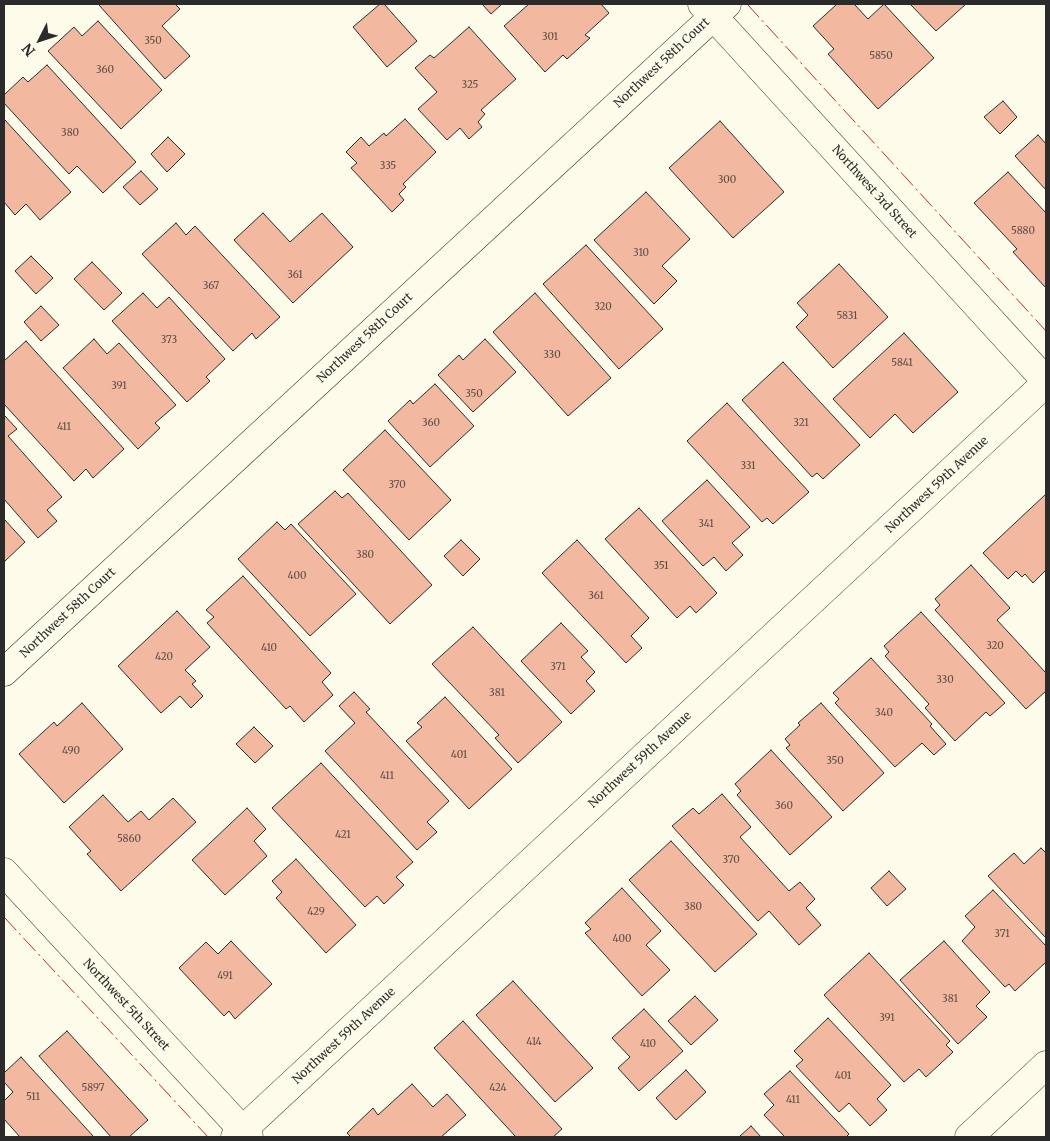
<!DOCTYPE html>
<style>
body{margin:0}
#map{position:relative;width:1050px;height:1141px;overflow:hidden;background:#fdfbea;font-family:Merriweather,serif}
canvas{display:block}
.frame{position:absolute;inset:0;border:5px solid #2b2b2b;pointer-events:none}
.north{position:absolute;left:15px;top:15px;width:50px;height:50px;-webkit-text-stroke:4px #fdfbea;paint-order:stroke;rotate:229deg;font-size:14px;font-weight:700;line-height:20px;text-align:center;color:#2b2b2b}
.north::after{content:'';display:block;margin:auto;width:18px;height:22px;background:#2b2b2b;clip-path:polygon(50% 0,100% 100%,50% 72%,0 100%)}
</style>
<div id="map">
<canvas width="1050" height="1141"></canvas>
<div class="frame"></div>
<div class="north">N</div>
</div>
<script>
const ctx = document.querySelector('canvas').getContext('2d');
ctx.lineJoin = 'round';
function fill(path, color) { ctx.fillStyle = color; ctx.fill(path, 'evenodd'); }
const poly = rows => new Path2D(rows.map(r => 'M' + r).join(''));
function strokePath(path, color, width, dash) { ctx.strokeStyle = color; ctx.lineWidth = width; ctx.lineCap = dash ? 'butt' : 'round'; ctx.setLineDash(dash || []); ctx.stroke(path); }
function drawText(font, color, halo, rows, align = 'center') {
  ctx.font = font + ' Merriweather,serif'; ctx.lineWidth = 4; ctx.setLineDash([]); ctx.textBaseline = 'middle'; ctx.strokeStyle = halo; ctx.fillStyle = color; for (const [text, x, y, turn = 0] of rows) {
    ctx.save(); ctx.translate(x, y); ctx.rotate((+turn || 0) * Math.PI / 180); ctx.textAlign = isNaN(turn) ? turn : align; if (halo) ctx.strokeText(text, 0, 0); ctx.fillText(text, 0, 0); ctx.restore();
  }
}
const building = poly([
 [101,4,175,4,180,9,162,26,190,56,165,79,99,5,101,4],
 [380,4,384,4,417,41,387,67,353,27,380,4],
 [482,4,502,4,491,14,482,4],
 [529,4,601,4,609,13,585,35,590,38,567,59,563,55,545,72,504,26,529,4],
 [837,4,854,4,868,19,884,4,934,58,878,109,828,54,834,49,813,26,837,4],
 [910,4,966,4,936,31,910,4],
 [98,21,162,90,121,129,48,51,74,27,82,36,98,21],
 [469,27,516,79,481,110,485,114,478,122,482,127,469,139,460,128,447,140,418,109,437,92,415,68,430,55,434,58,469,27],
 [47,65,136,162,103,193,77,166,69,174,4,103,4,95,23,77,28,82,47,65],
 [1003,101,1017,117,1000,134,984,117,1003,101],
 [4,119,71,192,40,220,26,204,15,215,4,202,4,119],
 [405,119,436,152,403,184,406,187,399,194,404,200,392,212,351,168,357,163,346,152,361,137,369,146,384,133,386,136,405,119],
 [720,121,784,192,733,238,669,168,720,121],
 [1038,135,1046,144,1046,190,1015,156,1038,135],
 [168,137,185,154,167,172,151,154,168,137],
 [141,171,158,189,140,205,123,187,141,171],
 [1008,172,1046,213,1046,286,1045,287,1013,252,1017,249,974,203,1008,172],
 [646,192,690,239,662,266,677,281,654,304,594,240,646,192],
 [263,213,290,242,322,213,353,247,293,303,234,240,263,213],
 [176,223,186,235,195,226,280,317,256,339,252,333,233,351,142,254,176,223],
 [586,245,663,329,619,369,543,284,586,245],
 [31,256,53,278,36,294,15,271,31,256],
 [92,262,122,293,104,310,74,279,92,262],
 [839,264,888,317,833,368,796,327,808,315,797,303,839,264],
 [143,293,157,308,169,297,225,359,206,377,210,381,187,402,112,321,143,293],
 [535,293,611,378,568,416,493,332,535,293],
 [41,306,59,325,41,341,24,322,41,306],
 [904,333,958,392,913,433,895,414,870,438,833,399,904,333],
 [94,339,107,354,119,343,176,405,155,423,160,428,138,449,63,368,94,339],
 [485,339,516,372,473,412,438,375,459,355,463,360,485,339],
 [26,341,124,449,93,478,86,469,74,481,4,404,4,361,26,341],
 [783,362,860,445,823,479,817,473,812,477,742,400,783,362],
 [435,384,474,426,430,467,388,421,410,400,413,404,435,384],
 [727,403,809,492,773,524,767,518,762,522,687,441,727,403],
 [4,415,17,429,8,436,62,497,47,510,57,521,38,538,4,499,4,415],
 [385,430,451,500,409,540,343,470,385,430],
 [707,480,750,527,732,543,743,555,726,571,714,557,703,566,662,521,707,480],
 [335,491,342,498,348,493,432,585,390,624,298,524,335,491],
 [1046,494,1046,570,1033,583,1025,574,1022,577,1016,571,1008,579,983,553,1046,494],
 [639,508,717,593,696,613,690,606,677,618,605,539,639,508],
 [4,519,25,542,4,562,4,519],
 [277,522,285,530,291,524,356,594,310,636,238,559,277,522],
 [461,540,480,559,463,576,444,556,461,540],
 [577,540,649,618,631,636,642,648,626,663,542,573,577,540],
 [971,565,1010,608,997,620,1046,673,1046,691,1026,709,935,610,940,605,935,599,971,565],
 [243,576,331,673,322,682,333,695,304,722,290,706,286,709,207,623,214,617,206,610,243,576],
 [177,611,210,647,185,670,196,681,192,684,203,696,191,708,180,696,161,713,118,666,177,611],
 [921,612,1005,703,990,716,986,712,955,741,925,708,929,704,885,656,889,652,884,646,921,612],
 [561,623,588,651,581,657,595,672,586,681,595,691,571,714,521,661,561,623],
 [473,627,562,722,518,763,495,738,499,735,432,664,473,627],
 [871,658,932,724,930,726,946,744,934,755,922,743,895,767,835,703,839,699,833,693,871,658],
 [354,692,370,709,366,712,449,801,427,822,437,832,417,850,325,751,355,723,339,706,354,692],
 [445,697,512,769,469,809,406,741,422,727,417,723,445,697],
 [82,703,123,749,64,803,19,754,54,722,57,726,82,703],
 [821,703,884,773,843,811,786,748,790,745,785,739,800,725,798,723,821,703],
 [254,727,273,746,255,763,236,744,254,727],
 [771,750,832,817,790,855,737,795,741,791,735,784,771,750],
 [321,763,413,862,396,877,404,885,384,904,377,896,365,907,272,808,321,763],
 [722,794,751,827,740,837,789,891,800,882,815,899,806,908,821,925,799,945,769,911,758,921,672,826,693,808,699,814,722,794],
 [103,795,128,822,141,811,149,820,173,798,196,822,121,891,87,854,91,851,69,827,103,795],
 [247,808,266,829,254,841,267,856,225,895,192,860,247,808],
 [671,841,757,934,715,972,629,880,671,841],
 [1041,848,1046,853,1046,938,988,876,1014,853,1024,864,1041,848],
 [296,859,356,925,326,953,276,898,282,892,272,881,296,859],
 [889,871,906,889,887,906,871,888,889,871],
 [622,888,661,931,646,945,670,970,642,996,585,933,591,929,585,923,622,888],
 [993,890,1046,946,1046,962,1015,991,1009,984,1005,987,962,941,975,927,965,916,993,890],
 [231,941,272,984,235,1019,229,1011,224,1016,179,968,206,942,218,954,231,941],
 [944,941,990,992,976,1006,987,1017,958,1044,900,980,944,941],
 [869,953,950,1041,946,1045,953,1052,926,1077,919,1069,904,1082,824,995,869,953],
 [513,981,593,1068,555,1102,476,1015,513,981],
 [695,996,718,1020,691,1045,668,1021,695,996],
 [644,1009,683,1051,639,1091,618,1068,630,1057,612,1038,644,1009],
 [828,1018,891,1085,877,1099,887,1110,870,1126,849,1103,839,1112,796,1066,803,1060,794,1051,828,1018],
 [463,1021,562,1129,553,1137,516,1137,434,1048,463,1021],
 [67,1031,148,1120,129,1137,111,1137,39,1056,67,1031],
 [21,1057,94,1137,20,1137,4,1119,4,1101,13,1092,4,1082,4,1073,21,1057],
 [686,1070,706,1092,676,1120,656,1098,686,1070],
 [790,1071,849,1134,846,1137,785,1137,764,1115,774,1105,764,1094,790,1071],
 [412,1084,433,1107,447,1094,466,1115,441,1137,351,1137,347,1133,373,1108,378,1115,412,1084],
 [751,1126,761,1137,739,1137,751,1126]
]);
fill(building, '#f2b8a0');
strokePath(building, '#2b2b2b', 1);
const street = poly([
 [702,4,1046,381],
 [4,672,727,4],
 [4,872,249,1137],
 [235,1137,1046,383],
 [969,1137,1046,1065]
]);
strokePath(street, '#2b2b2b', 29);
strokePath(street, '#fdfbea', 28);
strokePath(poly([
 [747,4,1046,331],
 [4,917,208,1137]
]), '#c62828', 1, [18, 4, 2.5, 4]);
drawText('10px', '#5d4e48', null, [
 ["301",550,37],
 ["350",153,41],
 ["5850",881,56],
 ["360",105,70],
 ["325",470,85],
 ["380",70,133],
 ["335",388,166],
 ["300",727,180],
 ["5880",1023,231],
 ["310",641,253],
 ["361",295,275],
 ["367",211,286],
 ["320",603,307],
 ["5831",847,316],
 ["373",169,340],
 ["330",552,355],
 ["5841",902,363],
 ["391",119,386],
 ["350",474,394],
 ["360",431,423],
 ["321",801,423],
 ["411",64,427],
 ["331",748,466],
 ["370",397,485],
 ["341",706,524],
 ["380",365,555],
 ["351",661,566],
 ["400",297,576],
 ["361",596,596],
 ["320",995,646],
 ["410",269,648],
 ["420",164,657],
 ["371",558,667],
 ["330",945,680],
 ["381",497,693],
 ["340",884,713],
 ["490",71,751],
 ["401",459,755],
 ["350",835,761],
 ["411",387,776],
 ["360",784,806],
 ["421",343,835],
 ["5860",129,839],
 ["370",731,860],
 ["380",693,907],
 ["429",316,912],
 ["371",1002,934],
 ["400",622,939],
 ["491",225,976],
 ["381",950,999],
 ["391",887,1018],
 ["414",534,1042],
 ["410",648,1044],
 ["401",843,1076],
 ["5897",93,1088],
 ["424",498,1088],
 ["511",33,1097],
 ["411",793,1100]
]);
drawText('12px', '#2b2b2b', '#fdfbea', [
 ["Northwest 58th Court",662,63,-43],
 ["Northwest 3rd Street",874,192,48],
 ["Northwest 58th Court",365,338,-43],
 ["Northwest 59th Avenue",937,485,-43],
 ["Northwest 58th Court",68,613,-43],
 ["Northwest 59th Avenue",640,760,-43],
 ["Northwest 5th Street",126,1005,47],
 ["Northwest 59th Avenue",344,1036,-43]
]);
</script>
